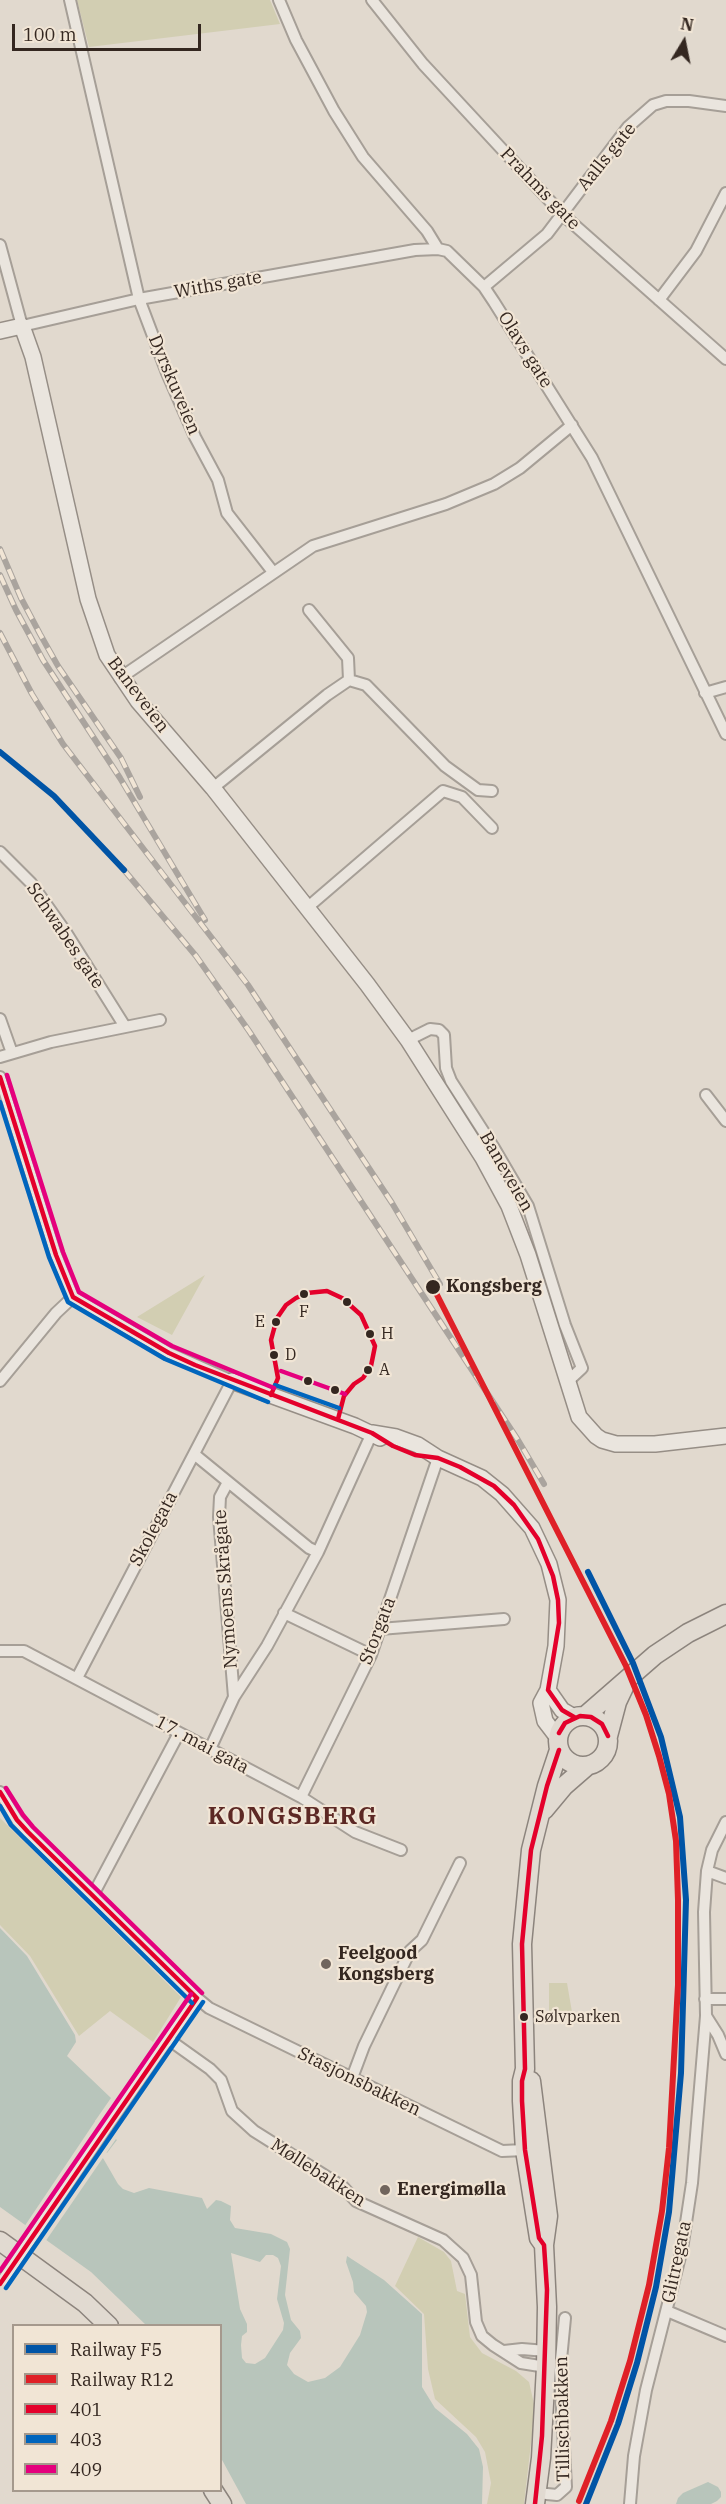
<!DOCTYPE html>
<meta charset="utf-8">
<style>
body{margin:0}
#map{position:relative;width:726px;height:2504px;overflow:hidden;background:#e1d9ce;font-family:"IBM Plex Serif",serif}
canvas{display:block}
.legend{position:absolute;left:12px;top:2324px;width:210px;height:168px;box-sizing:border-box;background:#f1e5d5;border:2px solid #a5998d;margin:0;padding:8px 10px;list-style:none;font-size:18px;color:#342720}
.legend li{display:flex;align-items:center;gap:12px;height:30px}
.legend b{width:30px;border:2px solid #a5998d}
.north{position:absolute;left:654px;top:12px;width:60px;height:60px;-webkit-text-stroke:4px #f1e5d5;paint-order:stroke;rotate:10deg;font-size:16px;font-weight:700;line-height:24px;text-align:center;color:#342720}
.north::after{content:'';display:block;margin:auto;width:21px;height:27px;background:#342720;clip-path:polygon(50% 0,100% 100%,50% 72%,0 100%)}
.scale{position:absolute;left:12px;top:24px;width:189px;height:27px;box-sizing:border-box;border:3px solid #342720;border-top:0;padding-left:8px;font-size:18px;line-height:21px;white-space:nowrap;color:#342720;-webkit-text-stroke:4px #f1e5d5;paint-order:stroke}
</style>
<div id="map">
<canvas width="726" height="2504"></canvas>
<ul class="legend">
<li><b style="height:8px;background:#0054a6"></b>Railway F5</li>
<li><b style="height:8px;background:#df2027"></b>Railway R12</li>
<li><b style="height:8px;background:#e4002b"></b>401</li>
<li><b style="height:8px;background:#0065bd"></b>403</li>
<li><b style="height:8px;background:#e5007d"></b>409</li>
</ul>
<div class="north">N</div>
<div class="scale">100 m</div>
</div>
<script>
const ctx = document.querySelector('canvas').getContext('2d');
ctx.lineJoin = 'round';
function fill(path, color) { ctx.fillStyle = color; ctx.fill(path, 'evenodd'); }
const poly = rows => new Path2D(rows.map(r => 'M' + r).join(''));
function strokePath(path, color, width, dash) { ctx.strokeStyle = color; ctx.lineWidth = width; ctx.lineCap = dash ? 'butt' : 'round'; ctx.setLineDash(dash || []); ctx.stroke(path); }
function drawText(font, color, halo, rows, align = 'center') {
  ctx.font = font + ' "IBM Plex Serif",serif'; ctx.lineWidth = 4.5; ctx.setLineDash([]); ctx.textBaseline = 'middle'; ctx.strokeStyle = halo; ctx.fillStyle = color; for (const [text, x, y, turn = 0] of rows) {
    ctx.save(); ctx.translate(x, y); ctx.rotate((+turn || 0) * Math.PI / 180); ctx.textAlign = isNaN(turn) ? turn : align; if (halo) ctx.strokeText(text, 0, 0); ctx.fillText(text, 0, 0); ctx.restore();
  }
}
fill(poly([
 [77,0,270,0,280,24,89,47],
 [205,1275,172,1335,137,1317],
 [0,1818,181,1997,153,2042,110,2011,79,2036,30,1956,0,1925],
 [549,1983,567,1983,572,2012,549,2012],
 [418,2237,444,2252,451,2261,457,2291,465,2294,470,2337,482,2353,516,2371,529,2382,535,2408,524,2504,487,2504,491,2483,485,2452,476,2437,435,2399,428,2369,424,2314,395,2286]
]), '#d2ceb2');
fill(poly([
 [0,1928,27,1956,75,2035,76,2042,67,2056,111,2098,95,2121,117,2140,107,2153,96,2146,118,2184,123,2189,134,2193,149,2188,197,2197,202,2198,207,2209,216,2200,221,2201,231,2206,230,2220,235,2228,271,2234,287,2242,290,2249,285,2295,291,2320,300,2331,301,2338,290,2353,287,2365,294,2374,308,2382,325,2378,340,2367,360,2335,367,2312,366,2306,354,2292,353,2282,346,2262,347,2256,384,2280,422,2314,422,2387,435,2408,467,2434,479,2449,483,2467,482,2504,246,2504,221,2458,220,2326,146,2325,91,2272,0,2207],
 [231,2253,260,2262,266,2255,273,2255,278,2258,281,2266,277,2299,284,2323,283,2330,265,2358,255,2364,246,2363,242,2358,241,2345,242,2336,247,2332,247,2324,240,2309],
 [708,2482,718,2487,721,2492,721,2497,717,2501,711,2504,676,2504,678,2498,683,2493]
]), '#b8c5bb');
fill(poly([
 [96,2120,118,2136,45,2242,24,2227]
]), '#e1d9ce');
const minor = poly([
 [70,0,139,299,167,373,195,437,218,480,227,513,273,572],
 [279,0,296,40,334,111,363,157,427,231,438,249],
 [372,0,423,64,562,214,726,359],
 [0,245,22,326,139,299,415,250,438,249,447,251,484,287,494,302,592,458,726,734],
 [484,287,547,234,628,127,653,105,666,101,689,101,726,106],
 [659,300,696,251,726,193],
 [120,678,313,546,446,504,494,484,520,468,572,425],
 [349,680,366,685,445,766,478,790,492,791],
 [705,693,726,687],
 [213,788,327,695,349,680,348,658,309,610],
 [0,852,31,883,65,931,124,1025],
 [308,907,443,791,462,797,492,828],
 [0,1019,12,1053],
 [408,1040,430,1029,439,1030,444,1035,446,1068,451,1081,494,1148,528,1206,565,1325,582,1368,568,1381],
 [0,1057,51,1042,160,1020],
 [0,1077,56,1255,73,1297,169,1353,232,1381,77,1678],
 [706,1095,726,1121],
 [0,1381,56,1313,73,1297],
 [194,1454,309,1548,318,1552],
 [228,1482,220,1497,219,1517,234,1697],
 [284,1613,371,1655],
 [380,1629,504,1619],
 [0,1651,24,1651,301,1797,355,1832,401,1850],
 [210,1749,234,1697,267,1646,318,1552,372,1433],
 [0,1792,17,1820,28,1832,197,1998,209,2008,502,2151,525,2150],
 [301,1797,371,1655,438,1458],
 [726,1822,712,1850,707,1871,704,1912,706,2016,718,2035,726,2054],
 [707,1871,726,1878],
 [93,1895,179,1733],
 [705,1999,726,1999],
 [168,2039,210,2069,221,2080,232,2111,254,2131,343,2187,356,2201,443,2240,463,2258,471,2275,476,2322,482,2336,493,2345,521,2363,546,2367],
 [352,2078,364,2046,410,1951,422,1940,460,1863],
 [107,2127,197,1998],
 [667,2311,726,2336],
 [504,2351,522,2349,546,2351],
 [537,2493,557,2495,566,2487,560,2370,565,2318],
 [630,2504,634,2456,646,2390,682,2249,692,2183,706,2016]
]);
const secondary = poly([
 [0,331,22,326,33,357,88,599,107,655,138,701,213,788,367,984,408,1040,483,1158,509,1206,528,1255,579,1417,596,1436,602,1440,616,1444,655,1444,726,1436],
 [232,1381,355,1426,380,1438],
 [372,1433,396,1437,418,1445,438,1458,482,1478,502,1494,532,1528,549,1564,558,1600,556,1646,548,1690,541,1703,545,1721,558,1738],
 [548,1690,562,1710,574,1717]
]);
const primary = poly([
 '558 1741a25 25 0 1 1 50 0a25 25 0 1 1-50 0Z',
 [585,1716,655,1655,688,1633,726,1614],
 [608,1736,617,1702,626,1683],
 [544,1810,564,1786,587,1766],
 [531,2081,548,2216,544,2245,547,2307,546,2367,541,2458,535,2504],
 [0,2241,85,2303,109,2326],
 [544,2245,539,2238,525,2150,522,2101,522,2081,525,2069,522,1944,531,1850,547,1786,559,1750],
 [213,2490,222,2504]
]);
strokePath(minor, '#a69f97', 14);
strokePath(secondary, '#968e86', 18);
strokePath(primary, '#8c847d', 21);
strokePath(minor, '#eae5de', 10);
strokePath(secondary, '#eae5de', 15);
strokePath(primary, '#e1dad1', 18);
const rail = poly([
 [0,549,21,598,40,634,58,666,121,758,140,797],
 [0,575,16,610,43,660,120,778,205,920],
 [0,633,32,694,63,744,248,985,392,1203,440,1284],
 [124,870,196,956,249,1031,518,1440,544,1484]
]);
strokePath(rail, '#aaa49e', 6);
strokePath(rail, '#f1e5d5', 4, [11]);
const minorBridge = poly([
 [3,2280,107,2127]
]);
strokePath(minorBridge, '#a69f97', 14, []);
strokePath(minorBridge, '#eae5de', 10);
strokePath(poly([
 [0,1077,56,1255,73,1297,169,1353,195,1365,372,1433,393,1446,415,1455,438,1458,460,1467,494,1486,514,1505,538,1539,553,1576,558,1600,559,1623,548,1690,562,1710,574,1717],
 [271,1395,278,1378,271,1340,277,1318,286,1305,296,1298,307,1293,327,1291,342,1298,361,1315,375,1346,371,1366,363,1378,354,1384,344,1396,338,1419],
 [559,1733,565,1723,580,1716,591,1717,602,1724,608,1736],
 [0,1792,17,1820,28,1832,197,1998],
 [0,2284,197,1998],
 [535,2504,542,2436,547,2290,544,2245,539,2238,525,2150,522,2101,522,2081,525,2069,522,1944,531,1850,547,1786,559,1750]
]), '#e4002b', 4.5);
strokePath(poly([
 [0,1102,49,1257,68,1302,165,1359,268,1402],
 [275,1385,339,1408],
 [0,1806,11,1825,23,1837,192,2003],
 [6,2288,203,2002]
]), '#0065bd', 4.5);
strokePath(poly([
 [7,1075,63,1252,79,1292,172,1346,274,1388],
 [281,1371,345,1394],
 [6,1788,23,1815,33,1827,202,1993],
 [0,2271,191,1994]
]), '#e5007d', 4.5);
strokePath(poly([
 [0,752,54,796,124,870],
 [586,2504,618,2424,637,2363,656,2287,669,2212,681,2073,686,1900,680,1817,661,1737,633,1663,588,1572]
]), '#0054a6', 6);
strokePath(poly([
 [433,1287,626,1666,646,1715,659,1756,669,1794,676,1841,678,1900,678,1985,669,2148,662,2211,649,2285,630,2361,611,2421,579,2501]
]), '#df2027', 6);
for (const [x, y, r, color] of [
 [433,1287,8,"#342720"],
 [304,1294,5,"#342720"],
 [347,1302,5,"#342720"],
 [276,1322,5,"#342720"],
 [370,1334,5,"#342720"],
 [274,1355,5,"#342720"],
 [368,1370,5,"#342720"],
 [308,1381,5,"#342720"],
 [335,1390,5,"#342720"],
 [326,1964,6,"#71655d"],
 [524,2017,5,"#342720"],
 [385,2190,6,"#71655d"]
]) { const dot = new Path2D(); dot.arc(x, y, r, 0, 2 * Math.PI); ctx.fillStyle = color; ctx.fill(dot); strokePath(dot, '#f1e5d5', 2); }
drawText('16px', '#342720', '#f1e5d5', [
 ["F",304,1312,"center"],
 ["E",265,1322,"right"],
 ["H",381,1334],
 ["D",285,1355],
 ["A",379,1370],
 ["Sølvparken",535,2017]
], 'left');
drawText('18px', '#342720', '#f1e5d5', [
 ["Aalls gate",607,157,-51],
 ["Prahms gate",540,189,46],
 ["Withs gate",218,285,-10],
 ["Olavs gate",525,350,58],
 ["Dyrskuveien",174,385,67],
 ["Baneveien",138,695,53],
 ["Schwabes gate",65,936,56],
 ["Baneveien",506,1172,60],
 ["Skolegata",154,1529,-62],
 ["Nymoens Skrågate",226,1589,-94],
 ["Storgata",378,1631,-69],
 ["17. mai gata",202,1745,28],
 ["Stasjonsbakken",359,2082,26],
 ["Møllebakken",318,2173,33],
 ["Glitregata",677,2262,-78],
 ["Tillischbakken",563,2419,-91]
]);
drawText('bold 18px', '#342720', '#f1e5d5', [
 ["Kongsberg",446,1287]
], 'left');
drawText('bold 18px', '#342720', '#f1e5d5', [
 ["Feelgood",338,1954],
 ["Kongsberg",338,1975],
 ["Energimølla",397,2190]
], 'left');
ctx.letterSpacing = '1.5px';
drawText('bold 24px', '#5c2824', '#f1e5d5', [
 ["KONGSBERG",293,1817]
]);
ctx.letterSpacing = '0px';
</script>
